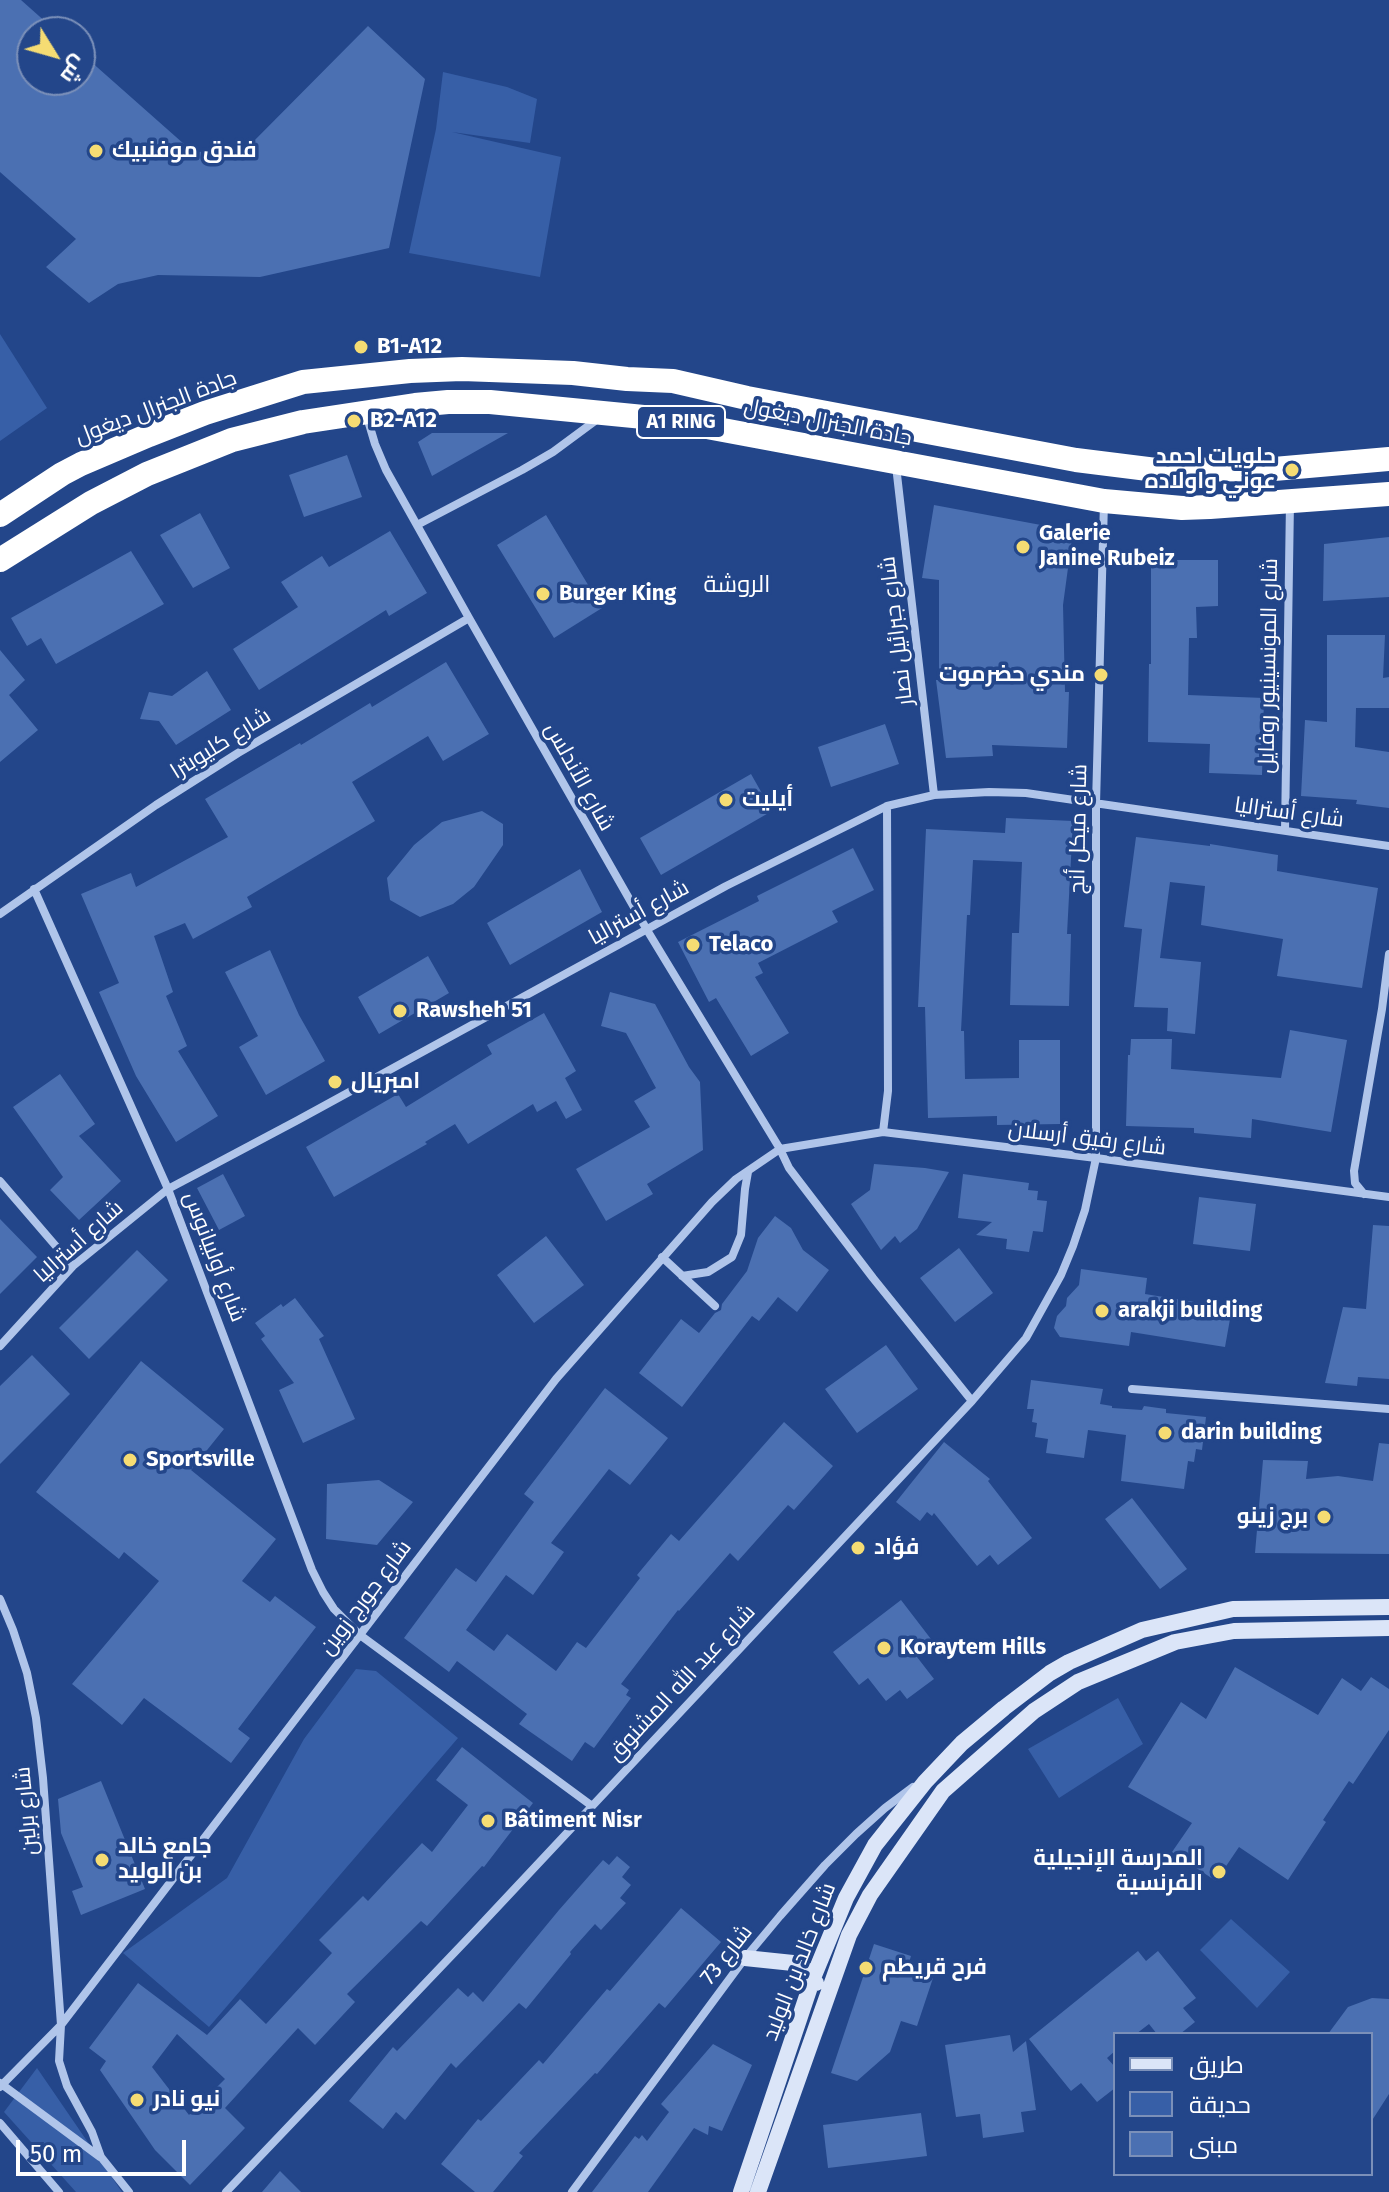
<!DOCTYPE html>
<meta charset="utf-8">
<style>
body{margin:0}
#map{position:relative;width:1389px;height:2192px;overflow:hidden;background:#23468a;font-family:"Fira Sans",Cairo,sans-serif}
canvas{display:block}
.legend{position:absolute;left:1113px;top:2032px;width:260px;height:144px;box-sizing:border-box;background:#23468a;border:2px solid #7b90b9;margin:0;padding:10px 14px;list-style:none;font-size:24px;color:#fff}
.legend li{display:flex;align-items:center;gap:16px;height:40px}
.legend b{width:40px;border:2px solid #7b90b9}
.north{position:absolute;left:16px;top:16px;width:80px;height:80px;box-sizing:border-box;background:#23468a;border:2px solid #7b90b9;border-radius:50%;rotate:127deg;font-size:22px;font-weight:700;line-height:32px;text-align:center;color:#fff}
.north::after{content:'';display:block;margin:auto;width:28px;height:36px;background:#f5dc73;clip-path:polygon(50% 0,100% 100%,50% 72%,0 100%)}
.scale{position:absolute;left:16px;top:2140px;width:170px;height:36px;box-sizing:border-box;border:4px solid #fff;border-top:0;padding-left:10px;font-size:24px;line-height:28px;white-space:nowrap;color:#fff;-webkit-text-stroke:6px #23468a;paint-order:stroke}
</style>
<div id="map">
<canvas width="1389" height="2192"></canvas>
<ul class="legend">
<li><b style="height:10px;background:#dbe5f8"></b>طريق</li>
<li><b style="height:22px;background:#375fa7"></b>حديقة</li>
<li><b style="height:22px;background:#4b70b2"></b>مبنى</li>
</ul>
<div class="north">ش</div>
<div class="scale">50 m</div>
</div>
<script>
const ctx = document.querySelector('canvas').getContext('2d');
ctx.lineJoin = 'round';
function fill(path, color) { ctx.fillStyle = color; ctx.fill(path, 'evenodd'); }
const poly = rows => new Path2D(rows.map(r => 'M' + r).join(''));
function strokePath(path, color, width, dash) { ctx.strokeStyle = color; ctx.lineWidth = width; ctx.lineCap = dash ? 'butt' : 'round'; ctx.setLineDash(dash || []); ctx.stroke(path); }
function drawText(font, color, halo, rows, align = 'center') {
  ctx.font = font + ' "Fira Sans",Cairo,sans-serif'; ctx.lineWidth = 7; ctx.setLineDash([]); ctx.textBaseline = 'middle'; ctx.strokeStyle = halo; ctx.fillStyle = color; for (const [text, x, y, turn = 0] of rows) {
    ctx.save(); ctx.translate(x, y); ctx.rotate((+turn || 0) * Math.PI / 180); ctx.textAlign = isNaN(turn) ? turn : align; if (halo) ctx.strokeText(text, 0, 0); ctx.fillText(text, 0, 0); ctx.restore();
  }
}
fill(poly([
 [443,72,507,87,537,99,530,143,452,132,561,157,540,277,409,253,436,129],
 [0,334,47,408,0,441],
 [356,1669,376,1671,458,1738,209,2027,123,1953,227,1878,304,1739],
 [1118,1698,1143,1744,1059,1798,1028,1749],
 [1231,1919,1290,1972,1257,2008,1200,1950],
 [37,2068,122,2192,76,2192,4,2112]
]), '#375fa7');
fill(poly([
 [0,0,21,0,57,32,32,32,32,80,80,80,80,52,193,152,244,151,368,26,425,79,389,248,260,277,158,275,118,284,89,303,46,267,76,239,0,172],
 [432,433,508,433,432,476,418,442],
 [347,455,362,497,304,517,289,475],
 [934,505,1073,531,1063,605,1065,692,1069,692,1067,748,992,745,993,756,946,758,936,680,939,680,939,580,922,578],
 [200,513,230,568,193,588,160,535],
 [546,515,602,608,554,638,497,545],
 [390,531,427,593,389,616,386,610,259,690,233,649,298,607,281,582,322,556,329,567],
 [1389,537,1389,597,1323,601,1324,544],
 [131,551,164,604,56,664,41,638,27,646,11,618],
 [1151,560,1218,560,1218,606,1196,607,1197,638,1189,638,1188,695,1264,698,1262,775,1209,773,1210,744,1148,742,1149,664,1151,664],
 [1327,635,1385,635,1383,678,1389,677,1389,708,1356,708,1355,747,1389,752,1389,808,1356,804,1357,800,1301,796,1305,720,1327,722],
 [0,650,25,680,9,695,38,730,0,762],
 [446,662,489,734,443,761,428,736,352,782,375,821,247,897,252,907,193,939,185,923,154,936,173,992,166,996,187,1046,178,1051,218,1116,176,1142,136,1076,99,992,119,983,81,894,131,873,136,887,228,837,205,799,300,743,301,745,370,703,372,707],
 [207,671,231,710,176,745,159,721,140,719,149,692,172,696],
 [885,724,899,764,831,787,818,747],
 [751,774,772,811,661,875,640,838],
 [482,811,503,824,503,845,474,887,453,904,420,917,390,900,387,878,414,845,442,822],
 [1006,818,1073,821,1067,934,1071,934,1069,1006,1010,1005,1012,933,1019,933,1022,862,973,860,970,915,967,915,961,1031,964,1031,965,1079,1019,1078,1019,1040,1060,1040,1060,1124,997,1125,997,1116,928,1118,925,1007,918,1007,926,829,1005,833],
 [1136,837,1210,846,1210,844,1278,855,1277,871,1378,888,1362,988,1277,976,1283,939,1201,925,1205,886,1170,882,1160,958,1201,962,1195,1034,1167,1031,1168,1008,1134,1007,1142,929,1124,927],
 [853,848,874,890,832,911,838,922,758,963,763,973,755,977,789,1033,751,1056,716,998,709,1002,678,942,759,901,757,896],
 [580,869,602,912,510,965,487,923],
 [270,950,299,1015,325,1061,266,1095,239,1047,258,1036,225,972],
 [428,956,449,993,379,1034,358,997],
 [610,992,655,1004,689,1067,700,1082,703,1150,647,1184,653,1194,606,1221,576,1169,650,1127,634,1101,656,1088,626,1033,601,1026],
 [544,1013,576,1071,565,1078,582,1110,566,1119,556,1101,537,1112,533,1104,468,1144,455,1124,425,1142,427,1144,334,1197,306,1147,398,1094,406,1107,492,1054,487,1045],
 [1290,1030,1347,1040,1331,1132,1252,1119,1251,1138,1194,1133,1194,1128,1126,1126,1128,1055,1130,1055,1131,1039,1172,1039,1171,1069,1281,1078],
 [60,1074,95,1124,79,1136,121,1181,79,1220,50,1190,63,1177,13,1107],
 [874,1164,925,1168,949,1172,917,1229,900,1243,895,1236,881,1250,851,1204,870,1190],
 [223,1174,245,1216,219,1230,197,1188],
 [963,1174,1029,1183,1028,1190,1038,1191,1037,1200,1047,1201,1043,1232,1033,1231,1029,1252,1006,1249,1007,1239,976,1235,992,1222,958,1218],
 [1199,1197,1256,1204,1250,1251,1193,1244],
 [775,1216,791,1228,803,1250,829,1270,797,1312,778,1297,759,1321,752,1316,682,1407,639,1373,681,1319,699,1333,715,1313,721,1310,722,1304,747,1271,758,1238],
 [0,1219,37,1257,0,1294],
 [1373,1225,1389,1226,1389,1379,1358,1377,1357,1386,1325,1383,1343,1307,1366,1309],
 [546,1236,584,1285,534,1323,497,1275],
 [959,1248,993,1293,955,1322,920,1278],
 [137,1250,168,1280,89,1359,59,1328],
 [1081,1269,1147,1278,1145,1294,1232,1308,1225,1347,1131,1332,1129,1346,1060,1337,1054,1328,1057,1316,1066,1306,1067,1298,1079,1285],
 [295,1298,324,1336,319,1339,355,1419,303,1443,279,1390,294,1383,261,1339,265,1336,255,1323,281,1304,283,1307],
 [886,1345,918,1389,857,1433,825,1389],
 [32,1355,70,1394,0,1464,0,1386],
 [141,1361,224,1429,191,1470,276,1539,242,1581,270,1602,275,1596,316,1627,238,1729,250,1738,231,1763,144,1698,122,1725,72,1684,159,1581,124,1552,119,1559,36,1492],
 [1031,1380,1103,1389,1100,1404,1112,1406,1112,1408,1142,1410,1144,1406,1166,1409,1166,1413,1206,1417,1202,1450,1196,1449,1194,1462,1188,1461,1184,1489,1121,1481,1126,1435,1088,1430,1084,1458,1046,1453,1048,1439,1035,1437,1037,1423,1032,1422,1034,1409,1027,1409],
 [605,1388,668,1438,630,1485,609,1469,551,1543,564,1552,533,1595,506,1575,466,1630,494,1651,507,1634,556,1671,577,1642,586,1648,640,1578,637,1575,671,1534,679,1541,784,1422,833,1466,794,1510,788,1505,738,1561,730,1553,679,1611,678,1610,621,1684,629,1690,626,1695,631,1698,594,1748,585,1742,572,1761,519,1724,527,1714,457,1661,449,1672,404,1638,456,1568,476,1582,534,1502,524,1494],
 [944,1442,990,1479,988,1481,1032,1538,998,1565,990,1555,977,1566,934,1513,932,1516,927,1512,920,1521,896,1502],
 [1379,1443,1389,1444,1389,1554,1255,1553,1263,1460,1308,1461,1306,1479,1338,1476,1373,1481],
 [379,1480,413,1502,377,1545,326,1539,327,1484],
 [1132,1498,1187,1569,1160,1589,1105,1519],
 [901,1600,934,1643,917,1657,934,1679,907,1699,900,1690,886,1701,868,1678,859,1685,833,1652],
 [1235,1667,1318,1715,1342,1678,1361,1691,1371,1677,1389,1689,1389,1730,1353,1784,1349,1781,1323,1820,1326,1822,1288,1880,1239,1847,1216,1881,1172,1852,1192,1823,1128,1787,1181,1702,1206,1719],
 [462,1747,533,1803,484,1867,482,1866,427,1926,421,1921,347,1994,355,2002,315,2045,298,2028,225,2108,245,2128,190,2185,155,2150,100,2070,106,2061,89,2048,138,1983,207,2035,240,1999,266,2024,332,1953,319,1940,363,1896,368,1901,422,1843,432,1852,468,1805,436,1780],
 [177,2034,225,2079,189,2115,152,2067],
 [101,1781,145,1889,81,1915,72,1891,83,1887,61,1833,58,1799],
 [617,1856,630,1867,622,1877,631,1885,620,1898,626,1903,601,1930,595,1924,570,1952,571,1954,526,2009,519,2003,456,2068,451,2063,405,2120,396,2112,383,2129,349,2101,393,2047,397,2051,458,1988,468,1997,473,1992,483,2002,559,1910,603,1860,609,1865],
 [681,1908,721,1942,665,2008,659,2003,597,2074,595,2073,519,2153,523,2156,493,2192,475,2192,441,2164,478,2119,481,2121,539,2060,543,2064,607,1989,610,1991],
 [874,1944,911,1956,907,1969,933,1978,917,2026,901,2021,890,2052,857,2081,831,2073],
 [1138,1951,1146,1961,1158,1951,1196,1998,1183,2008,1195,2022,1180,2034,1157,2034,1149,2024,1136,2034,1115,2034,1115,2051,1107,2058,1115,2067,1115,2088,1097,2102,1081,2083,1071,2091,1029,2039],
 [1372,1998,1389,1999,1389,2094,1371,2122,1371,2034,1328,2034,1348,2007],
 [1010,2035,1013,2052,1026,2041,1036,2110,1021,2112,1024,2132,983,2138,980,2114,956,2117,945,2045],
 [713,2044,752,2065,722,2131,709,2126,708,2135,694,2128,648,2192,592,2192,635,2136,639,2139,642,2135,647,2141,669,2112,661,2104],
 [921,2113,927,2156,828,2168,823,2125],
 [280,2171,301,2192,262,2192]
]), '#4b70b2');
strokePath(poly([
 [367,417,375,444,386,470,469,618,647,930,780,1149,789,1168,873,1278,972,1401],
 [896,466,934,795],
 [417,525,522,470,553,452,599,418],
 [1285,830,1290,502],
 [34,889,168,1189,312,1570,323,1592,334,1609,360,1635,592,1806],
 [0,914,156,805,238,753,469,618],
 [883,1132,888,1091,887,806],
 [0,1181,73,1266],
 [1364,1194,1355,1183,1354,1171,1382,1009,1389,954],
 [662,1257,715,1306],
 [682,1276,708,1272,732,1257,741,1235,745,1189,748,1172],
 [0,1346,73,1266,168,1189,298,1120,726,886,887,806,934,795,989,792,1026,793,1389,846],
 [1132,1389,1389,1409],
 [0,1599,13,1630,27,1673,36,1718,43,1778,61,2025,59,2061,67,2086,92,2132,101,2157,129,2192],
 [0,2083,100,2157],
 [0,2087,61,2025,556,1379,712,1202,736,1179,780,1149,883,1132,1096,1158,1389,1197],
 [0,2123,59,2192],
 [226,2192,475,1931,972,1401,1026,1338,1061,1275,1073,1246,1085,1210,1096,1158,1096,804,1104,502],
 [572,2192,745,1958,780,1916,825,1865,856,1834,885,1808,913,1787]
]), '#b0c5ea', 8);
strokePath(poly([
 [745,1958,793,1963,803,1967,816,1983],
 [741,2192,813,1978,846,1898,875,1845,925,1782,962,1743,1004,1708,1050,1673,1069,1662,1142,1630,1233,1609,1389,1607],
 [758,2192,849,1935,870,1895,943,1791,1034,1711,1078,1682,1175,1642,1234,1631,1389,1628]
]), '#dbe5f8', 16);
strokePath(poly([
 [0,515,62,474,81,464,149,435,205,413,303,382,410,371,462,369,573,373,627,379,673,381,747,398,1076,460,1156,470,1274,469,1389,459],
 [0,560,91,503,147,474,232,440,303,422,415,405,448,402,490,402,664,419,1104,501,1182,508,1210,507,1389,494]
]), '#fff', 24);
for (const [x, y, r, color] of [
 [96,151,8,"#f5dc73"],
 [361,347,8,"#f5dc73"],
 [354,421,8,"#f5dc73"],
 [1292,470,8,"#f5dc73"],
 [1023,547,8,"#f5dc73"],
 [543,594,8,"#f5dc73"],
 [1101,675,8,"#f5dc73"],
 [726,800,8,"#f5dc73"],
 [693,945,8,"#f5dc73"],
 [400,1011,8,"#f5dc73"],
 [335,1082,8,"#f5dc73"],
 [1102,1311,8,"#f5dc73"],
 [1165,1433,8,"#f5dc73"],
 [130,1460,8,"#f5dc73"],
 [1324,1517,8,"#f5dc73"],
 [858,1548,8,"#f5dc73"],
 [884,1648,8,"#f5dc73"],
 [488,1821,8,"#f5dc73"],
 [102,1860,8,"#f5dc73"],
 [1219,1872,8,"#f5dc73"],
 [866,1968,8,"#f5dc73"],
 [137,2100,8,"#f5dc73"]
]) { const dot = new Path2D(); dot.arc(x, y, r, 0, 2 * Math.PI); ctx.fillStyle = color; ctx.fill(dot); strokePath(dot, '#23468a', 3); }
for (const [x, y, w] of [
 [681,422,88]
]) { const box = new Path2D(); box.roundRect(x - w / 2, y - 16, w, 32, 6); ctx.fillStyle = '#23468a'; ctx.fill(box); strokePath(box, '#fff', 2); }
drawText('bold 20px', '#fff', null, [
 ["A1 RING",681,422]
]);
drawText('bold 22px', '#fff', '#23468a', [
 ["فندق موفنبيك",112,151],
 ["B1-A12",377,347],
 ["B2-A12",370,421],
 ["حلويات احمد",1276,457,"right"],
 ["عوني واولاده",1276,482,"right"],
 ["Galerie",1039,534],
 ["Janine Rubeiz",1039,559],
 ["Burger King",559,594],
 ["مندي حضرموت",1085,675,"right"],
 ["أيليت",742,800],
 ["Telaco",709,945],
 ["Rawsheh 51",416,1011],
 ["امبريال",351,1082],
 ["arakji building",1118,1311],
 ["darin building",1181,1433],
 ["Sportsville",146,1460],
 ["برج زينو",1308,1517,"right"],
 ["فؤاد",874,1548],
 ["Koraytem Hills",900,1648],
 ["Bâtiment Nisr",504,1821],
 ["جامع خالد",118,1847],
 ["بن الوليد",118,1872],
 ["المدرسة الإنجيلية",1203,1859,"right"],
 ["الفرنسية",1203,1884,"right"],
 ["فرح قريطم",882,1968],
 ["نيو نادر",153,2100]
], 'left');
drawText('22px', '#fff', '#23468a', [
 ["جادة الجنرال ديغول",156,408,-21],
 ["جادة الجنرال ديغول",828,423,11],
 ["شارع جبرائيل نصار",897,631,-97],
 ["شارع المونسينيور روفايل",1269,666,-89],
 ["شارع كليوبترا",221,744,-32],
 ["شارع الأندلس",579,777,61],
 ["شارع أستراليا",1289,813,8],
 ["شارع ميكل أنج",1079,829,-89],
 ["شارع أستراليا",639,913,-29],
 ["شارع رفيق أرسلان",1087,1139,7],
 ["شارع أستراليا",79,1242,-42],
 ["شارع أولبيانوس",214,1257,69],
 ["شارع جورج زوين",366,1598,-53],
 ["شارع عبد الله المشنوق",682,1683,-47],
 ["شارع برلين",27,1811,-95],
 ["شارع 73",727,1955,-52],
 ["شارع خالد بن الوليد",800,1962,-69]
]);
drawText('24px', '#fff', '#23468a', [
 ["الروشة",737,585]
]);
</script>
